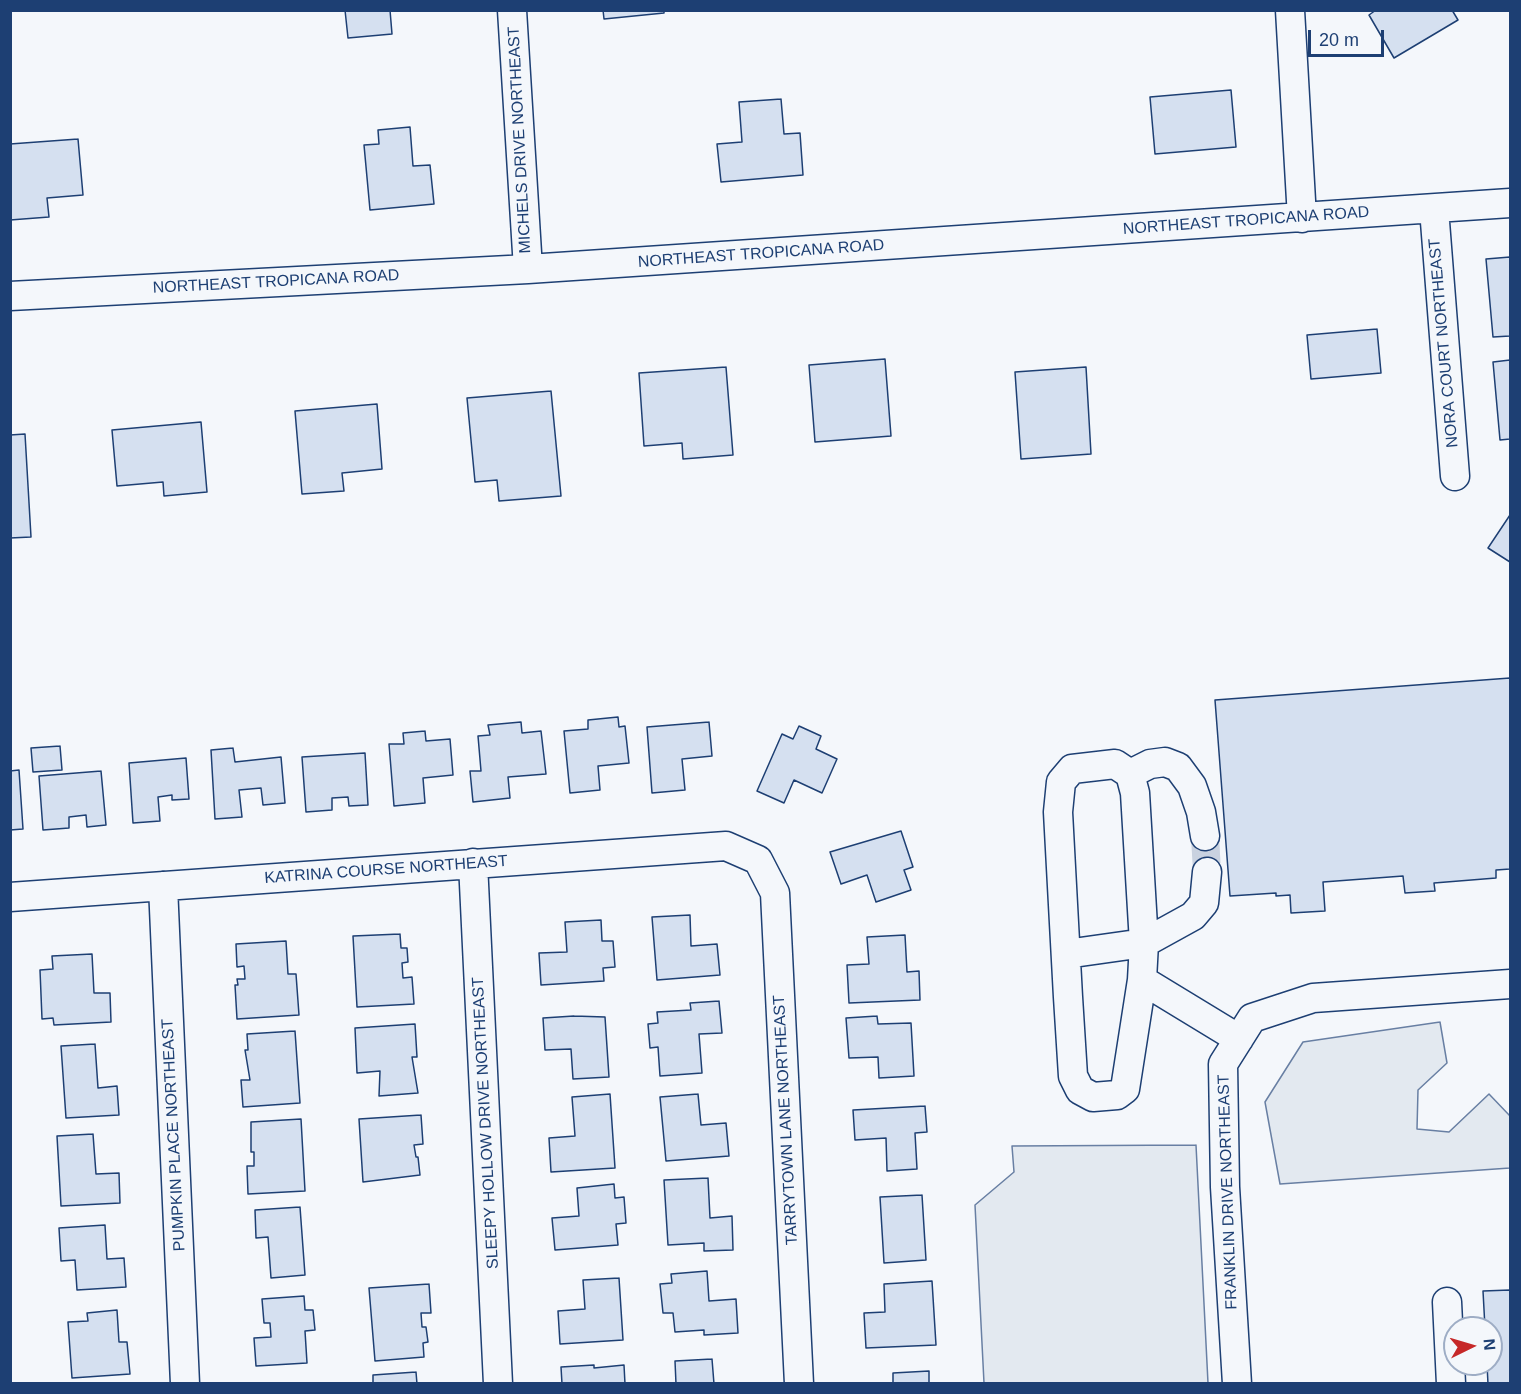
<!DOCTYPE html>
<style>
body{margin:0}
#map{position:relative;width:1521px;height:1394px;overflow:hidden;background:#f4f7fb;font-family:Arial,sans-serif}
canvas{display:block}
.frame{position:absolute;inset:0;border:12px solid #1d3f73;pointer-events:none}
.north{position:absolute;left:1443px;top:1316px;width:60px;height:60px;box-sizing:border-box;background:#f4f7fb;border:2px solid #9eadc5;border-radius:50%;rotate:85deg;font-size:16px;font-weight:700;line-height:24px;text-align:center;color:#1d3f73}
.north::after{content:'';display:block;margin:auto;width:21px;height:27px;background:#c62828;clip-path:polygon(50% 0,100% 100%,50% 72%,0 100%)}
.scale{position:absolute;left:1308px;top:30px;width:76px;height:27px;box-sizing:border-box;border:3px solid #1d3f73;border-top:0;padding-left:8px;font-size:18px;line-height:21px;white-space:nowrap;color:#1d3f73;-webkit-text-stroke:4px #f4f7fb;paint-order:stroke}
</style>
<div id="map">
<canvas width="1521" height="1394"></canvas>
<div class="frame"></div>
<div class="north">N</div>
<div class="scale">20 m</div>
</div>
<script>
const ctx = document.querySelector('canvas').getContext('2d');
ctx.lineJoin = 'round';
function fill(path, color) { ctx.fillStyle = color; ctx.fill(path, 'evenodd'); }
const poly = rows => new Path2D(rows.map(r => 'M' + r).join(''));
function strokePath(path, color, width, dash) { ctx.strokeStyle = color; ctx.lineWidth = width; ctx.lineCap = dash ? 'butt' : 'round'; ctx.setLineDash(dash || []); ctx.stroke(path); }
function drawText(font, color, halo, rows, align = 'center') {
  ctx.font = font + ' Arial,sans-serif'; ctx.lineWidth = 4.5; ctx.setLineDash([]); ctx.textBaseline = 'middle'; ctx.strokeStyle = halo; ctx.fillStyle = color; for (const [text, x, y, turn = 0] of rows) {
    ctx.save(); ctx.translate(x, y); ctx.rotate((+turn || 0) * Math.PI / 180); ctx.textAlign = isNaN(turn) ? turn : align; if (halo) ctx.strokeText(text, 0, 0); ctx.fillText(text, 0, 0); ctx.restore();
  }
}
const green = poly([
 [1440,1022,1447,1063,1418,1090,1417,1129,1449,1132,1489,1094,1510,1116,1510,1168,1280,1184,1265,1102,1303,1042,1440,1022],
 [1196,1145,1208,1383,984,1383,975,1205,1014,1172,1012,1146,1196,1145]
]);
fill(green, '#e3e9f0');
strokePath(green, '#687fa3', 1.5);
const building = poly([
 [345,10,390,10,392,34,348,38,345,10],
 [603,10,664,10,664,13,604,19,603,10],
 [1376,10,1452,10,1458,20,1394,58,1369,15,1376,10],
 [1231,90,1236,147,1155,154,1150,97,1231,90],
 [781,99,784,134,800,133,803,175,721,182,717,144,742,142,739,102,781,99],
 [410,127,413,166,430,165,434,204,370,210,364,145,379,144,378,130,410,127],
 [78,139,83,195,47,198,49,217,10,220,10,144,78,139],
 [1510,257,1510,336,1493,337,1486,259,1510,257],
 [1377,329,1381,373,1311,379,1307,335,1377,329],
 [885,359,891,436,815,442,809,365,885,359],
 [1510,360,1510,439,1500,440,1493,362,1510,360],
 [726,367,733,455,683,459,682,443,644,446,639,373,726,367],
 [1086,367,1091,454,1021,459,1015,372,1086,367],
 [551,391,561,496,499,501,497,480,475,482,467,398,551,391],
 [377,404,382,469,342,473,344,491,302,494,295,411,377,404],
 [201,422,207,492,164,496,163,482,117,486,112,430,201,422],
 [25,434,31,537,10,538,10,435,25,434],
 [1510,515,1510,562,1488,548,1510,515],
 [1510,678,1510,869,1496,870,1496,878,1434,883,1435,891,1405,893,1403,876,1323,882,1325,911,1291,913,1290,895,1276,896,1276,893,1230,896,1215,700,1510,678],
 [618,717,619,727,625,726,629,763,598,766,600,790,570,793,564,731,588,729,588,720,618,717],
 [521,722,522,733,541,731,546,774,508,777,510,798,473,802,470,771,481,771,478,736,490,735,488,725,521,722],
 [709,722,712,756,682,759,685,790,652,793,647,727,709,722],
 [799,726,821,736,816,749,837,759,822,793,794,780,784,803,757,791,782,734,793,739,799,726],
 [425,731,426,741,450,739,453,775,423,778,425,803,394,806,389,744,404,744,403,733,425,731],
 [60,746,62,770,33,772,31,748,60,746],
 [233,748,235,762,281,757,285,803,263,805,261,788,239,790,242,817,215,819,211,750,233,748],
 [365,753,368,805,349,806,348,797,332,798,332,810,306,812,302,757,365,753],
 [186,758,189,799,172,800,172,795,158,797,160,821,133,823,129,763,186,758],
 [19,770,23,829,10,830,10,771,19,770],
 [101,771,106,825,87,827,86,815,69,817,69,828,43,830,39,776,101,771],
 [901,831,913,867,904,870,911,890,876,902,867,875,841,884,830,852,901,831],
 [690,915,691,946,717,944,720,975,657,980,652,917,690,915],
 [601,920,602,941,613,941,615,967,603,968,604,981,541,985,539,953,567,952,565,922,601,920],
 [400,934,401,948,407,948,408,962,402,963,403,978,412,977,414,1004,357,1007,353,936,400,934],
 [905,935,907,972,919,971,920,1000,849,1003,847,965,869,964,867,937,905,935],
 [286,941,288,974,296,974,299,1015,237,1019,235,985,238,985,237,979,245,979,244,966,237,967,236,944,286,941],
 [92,954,94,993,110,993,111,1022,54,1025,53,1018,42,1019,40,970,53,969,52,956,92,954],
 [719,1001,722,1033,699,1034,702,1073,660,1076,658,1047,650,1048,648,1024,658,1023,657,1012,691,1010,690,1003,719,1001],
 [574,1016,605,1017,609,1077,573,1079,571,1049,545,1050,543,1018,574,1016],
 [877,1016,878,1024,911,1023,914,1076,879,1078,878,1057,849,1058,846,1018,877,1016],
 [415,1024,417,1057,412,1057,418,1093,379,1096,380,1071,357,1073,355,1028,415,1024],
 [295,1031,300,1103,243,1107,241,1080,250,1080,245,1050,248,1050,247,1034,295,1031],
 [95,1044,98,1088,117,1086,119,1115,66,1118,61,1046,95,1044],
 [610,1094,615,1168,551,1172,549,1138,575,1136,572,1097,610,1094],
 [698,1094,701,1125,726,1123,729,1156,666,1161,660,1097,698,1094],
 [925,1106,927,1132,915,1133,917,1169,887,1171,886,1138,855,1140,853,1110,925,1106],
 [421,1115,423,1144,414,1145,416,1157,418,1157,420,1175,363,1182,359,1119,421,1115],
 [301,1119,305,1191,248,1194,247,1166,254,1166,254,1152,251,1152,251,1122,301,1119],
 [93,1134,96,1174,119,1173,120,1203,61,1206,57,1136,93,1134],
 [708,1178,710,1218,732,1216,733,1250,704,1251,704,1243,668,1245,664,1180,708,1178],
 [614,1184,615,1198,624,1197,626,1223,616,1224,618,1245,555,1250,552,1218,579,1216,577,1188,614,1184],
 [922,1195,926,1260,884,1263,880,1197,922,1195],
 [300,1207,305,1275,271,1278,268,1237,256,1238,255,1210,300,1207],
 [105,1225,107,1259,124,1258,126,1287,77,1290,75,1260,61,1261,59,1228,105,1225],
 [707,1271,709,1301,736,1299,738,1333,704,1335,704,1330,675,1332,673,1313,663,1313,660,1284,672,1283,671,1274,707,1271],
 [619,1278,623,1340,560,1344,558,1311,585,1309,583,1280,619,1278],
 [932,1281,936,1345,866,1348,864,1313,885,1312,884,1284,932,1281],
 [429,1284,431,1313,421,1313,422,1327,426,1327,428,1342,423,1343,424,1357,375,1361,369,1288,429,1284],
 [1510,1290,1510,1384,1488,1384,1487,1364,1491,1364,1491,1328,1485,1328,1483,1291,1510,1290],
 [304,1296,305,1310,313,1310,315,1330,305,1331,307,1363,256,1366,254,1338,271,1337,270,1323,264,1323,262,1299,304,1296],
 [117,1310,119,1342,127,1342,130,1374,72,1378,68,1322,88,1321,87,1313,117,1310],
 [712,1359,714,1384,676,1384,675,1361,712,1359],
 [594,1365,594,1368,624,1365,625,1384,562,1384,561,1367,594,1365],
 [929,1371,929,1384,893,1384,893,1373,929,1371],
 [416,1372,417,1384,373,1384,373,1375,416,1372]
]);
fill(building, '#d5e0f0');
strokePath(building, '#1d3f73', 1.5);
strokePath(poly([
 [1205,836,1207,872]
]), '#c9d2e0', 28, [28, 14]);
const minor = poly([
 [512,10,528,269],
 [1290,10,1302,218],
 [1434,209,1455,476],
 [10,296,528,269,1510,203],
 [1130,774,1150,764,1165,762,1178,767,1192,786,1201,812,1205,836],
 [473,863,498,1384],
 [163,886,185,1384],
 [10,897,726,846,758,860,775,893,799,1384],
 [1066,954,1144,943,1193,916,1204,903,1207,872],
 [1142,980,1125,1089,1117,1095,1093,1097,1080,1090,1073,1076,1068,997,1058,812,1061,782,1072,769,1115,764,1130,774,1135,793,1144,943,1142,980,1239,1039],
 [1447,1302,1451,1384],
 [1237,1384,1225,1187,1223,1064,1252,1018,1313,998,1510,984]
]);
strokePath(minor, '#1d3f73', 31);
strokePath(minor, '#f4f7fb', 28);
drawText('16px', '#1d3f73', '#f4f7fb', [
 ["MICHELS DRIVE NORTHEAST",520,140,-93],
 ["NORTHEAST TROPICANA ROAD",1246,221,-4],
 ["NORTHEAST TROPICANA ROAD",761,254,-4],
 ["NORTHEAST TROPICANA ROAD",276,282,-3],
 ["NORA COURT NORTHEAST",1444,343,-95],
 ["KATRINA COURSE NORTHEAST",386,870,-4],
 ["TARRYTOWN LANE NORTHEAST",786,1120,-93],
 ["SLEEPY HOLLOW DRIVE NORTHEAST",486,1123,-93],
 ["PUMPKIN PLACE NORTHEAST",174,1135,-93],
 ["FRANKLIN DRIVE NORTHEAST",1228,1192,-92]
]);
</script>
